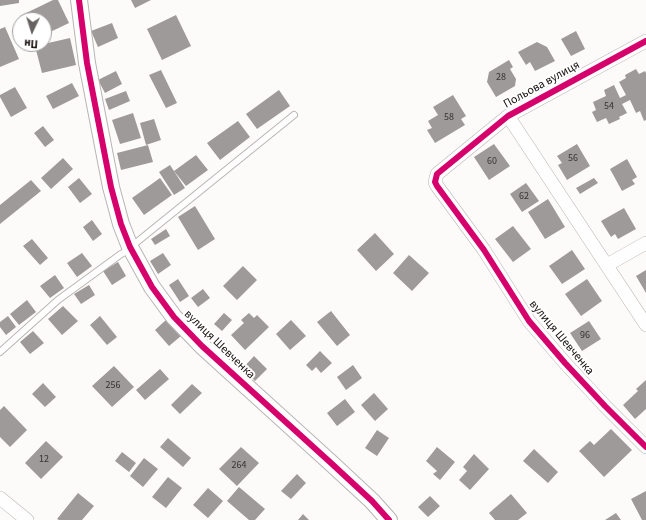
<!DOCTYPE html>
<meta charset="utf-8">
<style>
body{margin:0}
#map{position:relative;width:646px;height:520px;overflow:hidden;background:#fdfbfa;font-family:"Source Sans 3",sans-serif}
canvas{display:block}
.north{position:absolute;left:12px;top:12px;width:40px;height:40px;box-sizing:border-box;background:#fff;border:1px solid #a29f9f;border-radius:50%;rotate:184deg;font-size:11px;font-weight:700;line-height:16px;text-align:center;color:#160f0e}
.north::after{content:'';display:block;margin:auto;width:14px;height:18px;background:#676261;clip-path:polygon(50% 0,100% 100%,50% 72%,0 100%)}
</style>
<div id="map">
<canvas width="646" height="520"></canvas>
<div class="north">Пн</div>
</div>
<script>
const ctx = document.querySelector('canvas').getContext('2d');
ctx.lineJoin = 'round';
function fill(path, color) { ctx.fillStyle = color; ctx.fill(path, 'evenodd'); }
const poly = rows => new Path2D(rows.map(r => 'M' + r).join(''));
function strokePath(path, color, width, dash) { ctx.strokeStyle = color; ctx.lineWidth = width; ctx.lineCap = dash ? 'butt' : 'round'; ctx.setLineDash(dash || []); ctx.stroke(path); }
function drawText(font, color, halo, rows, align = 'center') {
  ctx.font = font + ' "Source Sans 3",sans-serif'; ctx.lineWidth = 4; ctx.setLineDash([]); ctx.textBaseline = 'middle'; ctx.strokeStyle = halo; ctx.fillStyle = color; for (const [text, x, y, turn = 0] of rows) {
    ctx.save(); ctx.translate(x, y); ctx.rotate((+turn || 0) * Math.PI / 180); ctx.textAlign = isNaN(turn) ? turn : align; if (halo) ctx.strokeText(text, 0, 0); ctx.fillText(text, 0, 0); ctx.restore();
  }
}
fill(poly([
 [0,0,19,0,19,3,0,6],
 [53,0,58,0,69,23,44,35,44,20,22,20,20,16],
 [131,0,151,0,135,8],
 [176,15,191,46,162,60,147,29],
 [112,23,118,38,98,47,91,31],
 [5,27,19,59,0,67,0,29],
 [576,31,585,49,571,56,561,39],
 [70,38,76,65,42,73,35,46],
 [537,42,547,47,555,61,535,71,530,62,526,65,518,52],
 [509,60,513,67,510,69,516,79,515,86,496,97,487,82,489,72],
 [636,69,639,74,645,71,646,73,646,120,644,121,640,111,636,113,630,100,622,104,627,113,619,117,620,119,609,124,606,118,597,122,592,112,596,110,593,102,606,96,604,90,614,85,620,98,626,95,619,82,626,78,625,75],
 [161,70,177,103,166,108,149,75],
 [116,71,122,84,105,93,98,80],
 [72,83,79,96,53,109,46,96],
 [15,87,27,108,11,117,0,97,0,95],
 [279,90,290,106,257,129,246,114],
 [126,91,130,101,109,110,105,99],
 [453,95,466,116,461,119,465,125,435,143,427,130,432,128,428,121,438,115,433,107],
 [133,113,141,138,120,144,112,120],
 [154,119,161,140,146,145,140,123],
 [238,121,250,137,220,160,207,143],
 [43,126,54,140,45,147,34,133],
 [494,144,510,166,489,180,474,157],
 [577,144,590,166,567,180,558,165,562,163,557,156],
 [148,145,153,162,121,170,117,153],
 [196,155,208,170,186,186,174,171],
 [63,158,73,169,51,189,41,178],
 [627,159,637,177,632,180,635,184,622,191,610,169],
 [170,165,185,188,174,195,159,172],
 [79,178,92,194,80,203,68,187],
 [160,178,172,195,144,215,132,198],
 [594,178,598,183,580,194,576,188],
 [31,180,41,191,0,224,0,205],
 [526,183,539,201,522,212,510,194],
 [548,199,565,227,545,239,528,212],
 [195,206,215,239,198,250,178,217],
 [624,208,636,229,618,239,615,234,611,237,601,221],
 [92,220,102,234,93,241,83,227],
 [513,226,531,249,513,262,495,239],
 [166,229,170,236,155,245,151,239],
 [375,233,394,254,376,271,357,250],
 [32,239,48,258,40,265,23,246],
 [572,250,585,269,562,284,549,266],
 [82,253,92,266,77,277,67,263],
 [163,253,171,265,158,274,150,261],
 [409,255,429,273,412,291,393,273],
 [118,262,126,276,112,285,103,271],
 [243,266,257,280,237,300,223,286],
 [646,270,646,293,636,276],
 [55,275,64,288,50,298,40,286],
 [178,279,189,296,180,302,169,285],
 [587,279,602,301,581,316,565,294],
 [89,285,95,295,81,304,74,294],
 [203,289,210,298,198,307,191,298],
 [27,300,36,312,19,325,10,314],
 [63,306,78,321,62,335,48,319],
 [331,311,350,335,337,346,317,322],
 [224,313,232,320,222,331,214,324],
 [249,313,254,318,257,315,269,327,245,350,231,335,244,323,241,320],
 [8,316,16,327,6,335,0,327,0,322],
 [100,316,117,337,107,345,90,325],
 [167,319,181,336,169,346,155,330],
 [291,320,306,336,290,350,276,334],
 [589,321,601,339,582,351,570,333],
 [33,331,44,343,30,354,20,342],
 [320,351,332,363,321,373,316,367,312,371,306,365],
 [254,356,267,369,255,381,243,368],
 [353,365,362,378,346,390,337,377],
 [114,366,134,387,112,407,92,386],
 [160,369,169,379,145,400,136,390],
 [646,380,646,409,635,419,623,405,638,391,636,389],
 [43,383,56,397,45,407,32,394],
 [192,384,202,393,180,414,171,405],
 [374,393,388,409,375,421,361,405],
 [345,399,355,412,337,426,327,413],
 [4,406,27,430,10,447,0,437,0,410],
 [611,429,632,450,604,477,579,451,590,441,594,445],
 [377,430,389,438,377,456,365,448],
 [168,438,191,458,183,467,160,447],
 [46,441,63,457,41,479,25,463],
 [241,447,259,463,237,486,219,469],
 [437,447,455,462,440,480,433,474,437,471,426,461],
 [534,449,558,472,548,483,523,461],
 [122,452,136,463,129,472,115,461],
 [474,454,489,469,470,490,459,480,467,471,463,467],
 [144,458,158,469,143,487,130,476],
 [297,474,306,483,291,499,281,491],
 [168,477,182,488,166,508,152,497],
 [239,487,265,509,255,520,249,520,227,501],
 [208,488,223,501,208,518,193,505],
 [646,491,646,520,642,520,631,499],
 [78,493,94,506,82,520,59,520,57,519],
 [511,494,527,513,518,520,495,520,489,513],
 [430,496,440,506,428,517,418,507],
 [616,513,621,520,605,520],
 [303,514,309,520,298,520]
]), '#9e9a99');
const service = poly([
 [132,246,294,115],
 [0,352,58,300,121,254,131,249]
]);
const minor = poly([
 [646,41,508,116,437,174,435,182,437,186,484,250,529,321,565,363,605,406,646,447],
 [508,116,646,325],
 [607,265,646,243],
 [0,498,27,520]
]);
const tertiary = poly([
 [79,0,87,63,111,187,121,224,130,247,152,287,174,317,202,346,331,463,372,501,389,520]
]);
strokePath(service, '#b9b5b4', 8);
strokePath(minor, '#b9b5b4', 14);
strokePath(tertiary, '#b9b5b4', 18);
strokePath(service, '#fffefe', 6);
strokePath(minor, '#fffefe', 13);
strokePath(tertiary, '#fffefe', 16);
strokePath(poly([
 [79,0,87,63,111,187,121,224,130,247,152,287,174,317,202,346,331,463,372,501,389,520],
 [646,41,508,116,437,174,435,182,437,186,484,250,529,321,565,363,605,406,646,447]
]), '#d6006c', 6);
drawText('10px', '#383231', null, [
 ["28",501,78],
 ["54",609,107],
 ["58",449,118],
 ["56",573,159],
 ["60",492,162],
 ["62",524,197],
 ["96",585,336],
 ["256",113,386],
 ["12",44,460],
 ["264",239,466]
]);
drawText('12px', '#160f0e', '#fff', [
 ["Польова вулиця",542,85,-29],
 ["вулиця Шевченка",561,338,50],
 ["вулиця Шевченка",219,345,44]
]);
</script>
